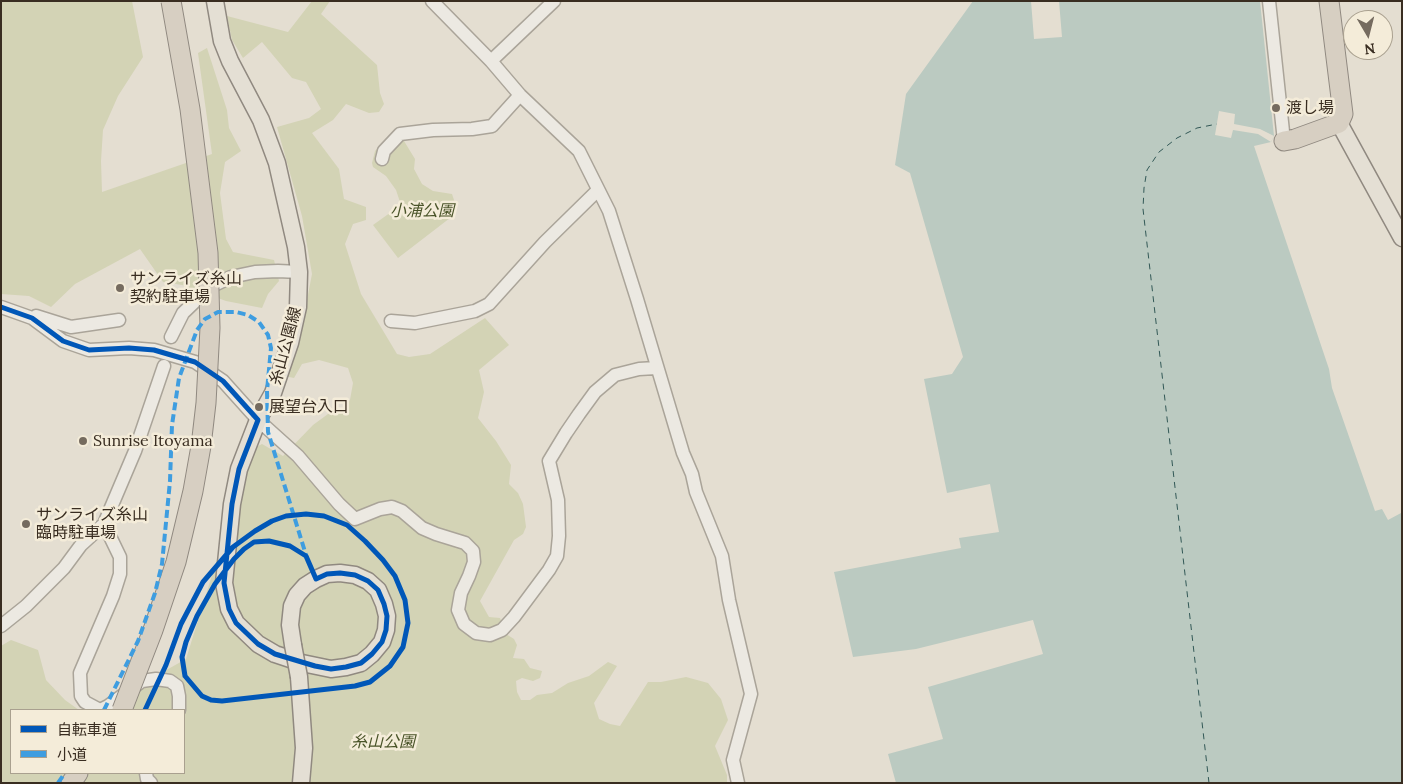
<!DOCTYPE html>
<meta charset="utf-8">
<style>
body{margin:0}
#map{position:relative;width:1403px;height:784px;overflow:hidden;background:#e4ded1;font-family:Lora,"Noto Sans JP",serif}
canvas{display:block}
.frame{position:absolute;inset:0;border:2px solid #392d21;pointer-events:none}
.legend{position:absolute;left:10px;top:709px;width:175px;height:65px;box-sizing:border-box;background:#f4ecd9;border:1px solid #a9a08f;margin:0;padding:6px 9px;list-style:none;font-size:15px;color:#392d21}
.legend li{display:flex;align-items:center;gap:10px;height:25px}
.legend b{width:25px;border:1px solid #a9a08f}
.north{position:absolute;left:1343px;top:10px;width:50px;height:50px;box-sizing:border-box;background:#f4ecd9;border:1px solid #a9a08f;border-radius:50%;rotate:172deg;font-size:14px;font-weight:700;line-height:20px;text-align:center;color:#392d21}
.north::after{content:'';display:block;margin:auto;width:18px;height:22px;background:#756b5f;clip-path:polygon(50% 0,100% 100%,50% 72%,0 100%)}
</style>
<div id="map">
<canvas width="1403" height="784"></canvas>
<div class="frame"></div>
<ul class="legend">
<li><b style="height:6px;background:#0057b8"></b>自転車道</li>
<li><b style="height:6px;background:#3e9de0"></b>小道</li>
</ul>
<div class="north">N</div>
</div>
<script>
const ctx = document.querySelector('canvas').getContext('2d');
ctx.lineJoin = 'round';
function fill(path, color) { ctx.fillStyle = color; ctx.fill(path, 'evenodd'); }
const poly = rows => new Path2D(rows.map(r => 'M' + r).join(''));
function strokePath(path, color, width, dash) { ctx.strokeStyle = color; ctx.lineWidth = width; ctx.lineCap = dash ? 'butt' : 'round'; ctx.setLineDash(dash || []); ctx.stroke(path); }
function drawText(font, color, halo, rows, align = 'center') {
  ctx.font = font + ' Lora,"Noto Sans JP",serif'; ctx.lineWidth = 5; ctx.setLineDash([]); ctx.textBaseline = 'middle'; ctx.strokeStyle = halo; ctx.fillStyle = color; for (const [text, x, y, turn = 0] of rows) {
    ctx.save(); ctx.translate(x, y); ctx.rotate((+turn || 0) * Math.PI / 180); ctx.textAlign = isNaN(turn) ? turn : align; if (halo) ctx.strokeText(text, 0, 0); ctx.fillText(text, 0, 0); ctx.restore();
  }
}
fill(poly([
 [1,1,132,1,143,57,118,96,103,130,101,161,102,192,212,154,198,53,207,48,227,110,229,128,241,151,225,162,220,193,226,239,233,252,274,260,279,281,268,294,262,308,226,301,182,285,163,282,140,249,75,284,51,307,29,296,1,294],
 [312,1,330,1,321,14,377,65,380,93,384,104,379,112,369,113,346,104,333,120,312,133,339,169,344,199,366,207,366,220,353,224,345,244,361,294,397,354,409,357,430,354,485,318,509,345,479,370,484,392,478,418,496,441,511,465,509,484,518,493,523,504,526,527,523,534,514,540,480,601,489,617,500,618,506,634,514,639,517,645,513,658,524,659,530,668,542,671,540,678,533,681,522,678,516,681,517,692,521,700,530,700,537,695,552,693,568,683,589,676,608,662,617,666,594,703,599,719,610,724,620,726,648,682,661,682,686,677,708,683,721,699,728,720,715,746,727,775,727,783,1,783,1,646,11,640,38,650,46,680,65,700,79,710,11,710,11,773,184,773,184,710,95,710,186,659,244,472,256,447,262,444,283,456,313,425,328,414,345,407,350,400,353,383,348,368,319,360,302,364,294,378,284,376,301,331,312,274,302,216,277,127,309,118,321,109,306,82,292,78,262,42,243,58,232,40,227,16,288,32],
 [390,141,404,141,415,159,414,169,422,184,433,191,452,194,456,206,450,218,398,258,373,225,401,205,396,190,386,176,373,167,372,163,375,151,380,145]
]), '#d3d3b5');
fill(poly([
 [973,1,1031,1,1034,39,1062,37,1059,1,1260,1,1274,136,1271,142,1254,146,1329,369,1332,388,1375,511,1382,509,1388,520,1401,513,1402,515,1402,783,896,783,888,754,943,739,928,687,1043,654,1033,620,916,649,853,657,834,572,961,548,959,538,999,532,990,484,947,493,924,379,952,374,963,357,910,173,895,165,906,94]
]), '#bbcac1');
fill(poly([
 [1219,111,1235,114,1234,124,1260,129,1274,136,1271,142,1258,134,1233,130,1231,138,1215,135]
]), '#e4ded1');
strokePath(poly([
 [1209,783,1143,209,1144,188,1147,170,1159,152,1177,138,1197,128,1217,124]
]), '#325856', 1, [6, 5]);
const minor = poly([
 [432,1,491,61,520,95,579,151,609,211,637,299,683,453,692,474,696,492,722,556,729,600,751,694,733,760,738,783],
 [1269,1,1284,141],
 [491,61,554,1],
 [382,159,384,151,400,134,433,130,472,129,492,126,520,95],
 [1,307,32,318,63,341,89,350,129,348,154,350,195,362,223,381,258,420,298,456,339,504,355,519,380,509,392,507,402,511,422,528,436,534,465,543,473,551,474,562,469,576,461,593,458,610,464,624,476,633,490,635,502,630,514,617,549,570,557,556,559,536,558,500,549,461,566,433,579,414,595,392,615,375,639,369,656,368],
 [36,316,71,327,119,320],
 [391,321,415,323,475,311,489,304,545,242,598,190],
 [171,337,183,313,210,287,231,277,255,272,278,271,299,272],
 [104,524,120,557,120,574,113,596,80,673,81,696,85,702,100,710,108,706,142,681,156,679,170,681,177,686,179,696,179,710],
 [1,626,26,606,64,568,81,545,104,524,135,451,164,366],
 [146,773,147,779,151,783]
]);
const major = poly([
 [215,1,222,41,230,61,261,120,277,163,296,247,299,272,298,307,290,343,273,393,258,420,239,469,232,504,224,583,229,609,236,623,258,644,275,654,302,663,331,669,346,667,361,663,372,654,382,642,386,630,387,616,384,604,378,590,368,581,355,575,340,573,327,574,316,579,305,586,297,595,292,606,290,625,293,645],
 [1339,123,1402,238],
 [299,677,304,748,301,783]
]);
const highway = poly([
 [1284,141,1295,139,1339,123,1343,114,1329,1],
 [71,783,78,773]
]);
strokePath(minor, '#aaa499', 15);
strokePath(major, '#908980', 19);
strokePath(highway, '#908980', 21);
strokePath(minor, '#ece9e2', 12);
strokePath(major, '#e4dfd4', 16);
strokePath(highway, '#d7cfc2', 19);
const majorBridge = poly([
 [293,645,299,677]
]);
const highwayBridge = poly([
 [122,710,153,630,176,562,193,491,201,446,206,403,210,328,208,253,190,109,171,1]
]);
strokePath(majorBridge, '#908980', 19, []);
strokePath(highwayBridge, '#908980', 21, []);
strokePath(majorBridge, '#e4dfd4', 16);
strokePath(highwayBridge, '#d7cfc2', 19);
strokePath(poly([
 [104,710,138,641,155,593,162,564,170,481,172,425,179,378,197,330,205,319,218,312,236,312,248,315,259,322,268,335,271,348,267,391,268,432,306,555],
 [58,783,65,773]
]), '#3e9de0', 4, [8, 4]);
strokePath(poly([
 [1,307,32,318,63,341,89,350,129,348,154,350,195,362,223,381,258,420,239,469,232,504,224,583,229,609,236,623,258,644,275,654,315,666,331,669,346,667,361,663,372,654,382,642,386,630,387,616,384,604,378,590,368,581,355,575,340,573,327,574,316,579,306,556,290,546,269,541,254,542,244,549,234,559,215,584,197,616,186,642,182,657,185,676,202,696,211,700,222,701,355,686,370,682,390,666,403,647,408,623,405,600,395,576,383,560,365,541,347,525,324,516,306,514,286,516,272,521,255,531,233,547,203,582,181,624,166,665,145,710]
]), '#0057b8', 5);
for (const [x, y, r, color] of [
 [1276,108,5,"#756b5f"],
 [120,288,5,"#756b5f"],
 [259,407,5,"#756b5f"],
 [83,441,5,"#756b5f"],
 [26,524,5,"#756b5f"]
]) { const dot = new Path2D(); dot.arc(x, y, r, 0, 2 * Math.PI); ctx.fillStyle = color; ctx.fill(dot); strokePath(dot, '#f4ecd9', 2); }
drawText('16px', '#392d21', '#f4ecd9', [
 ["渡し場",1286,108],
 ["サンライズ糸山",130,279],
 ["契約駐車場",130,297],
 ["展望台入口",269,407],
 ["Sunrise Itoyama",93,441],
 ["サンライズ糸山",36,515],
 ["臨時駐車場",36,533]
], 'left');
drawText('italic 16px', '#4a5429', '#f4ecd9', [
 ["小浦公園",422,211],
 ["糸山公園",383,742]
]);
drawText('16px', '#392d21', '#f4ecd9', [
 ["糸山公園線",286,346,-75]
]);
</script>
